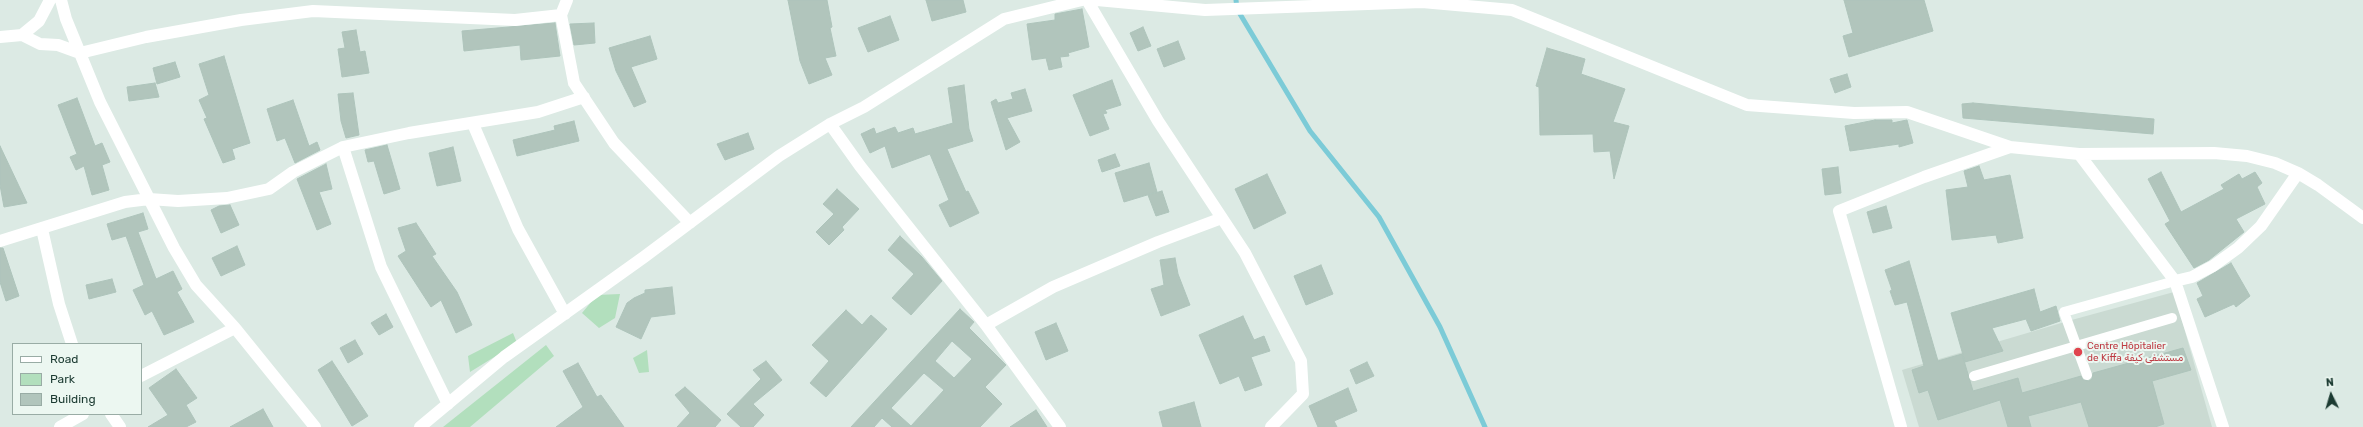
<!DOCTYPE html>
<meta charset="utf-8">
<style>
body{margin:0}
#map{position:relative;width:2363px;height:427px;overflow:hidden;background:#dceae4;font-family:Rubik,sans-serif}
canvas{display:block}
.legend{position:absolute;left:12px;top:343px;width:130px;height:72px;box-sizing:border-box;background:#ecf7f1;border:1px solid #99aca5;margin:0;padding:5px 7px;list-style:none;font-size:12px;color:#1c3b32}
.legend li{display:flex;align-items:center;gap:8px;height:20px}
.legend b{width:20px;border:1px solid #99aca5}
.north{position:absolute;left:2311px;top:375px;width:40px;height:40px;-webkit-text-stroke:3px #ecf7f1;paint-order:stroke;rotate:355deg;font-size:11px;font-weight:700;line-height:16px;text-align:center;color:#1c3b32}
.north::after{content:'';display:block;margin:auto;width:14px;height:18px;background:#1c3b32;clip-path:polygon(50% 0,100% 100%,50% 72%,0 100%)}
</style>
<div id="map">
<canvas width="2363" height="427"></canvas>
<ul class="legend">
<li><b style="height:5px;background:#fff"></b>Road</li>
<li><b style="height:11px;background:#b2dfbd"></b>Park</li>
<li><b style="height:11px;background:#b1c5bc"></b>Building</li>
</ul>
<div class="north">N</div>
</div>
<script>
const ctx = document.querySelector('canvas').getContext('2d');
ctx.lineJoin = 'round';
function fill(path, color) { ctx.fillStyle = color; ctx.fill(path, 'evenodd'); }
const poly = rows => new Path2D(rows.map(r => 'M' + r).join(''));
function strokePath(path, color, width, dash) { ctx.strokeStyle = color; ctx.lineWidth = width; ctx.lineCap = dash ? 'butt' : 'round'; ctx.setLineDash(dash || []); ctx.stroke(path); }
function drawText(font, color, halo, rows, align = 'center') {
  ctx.font = font + ' Rubik,"Noto Naskh Arabic",sans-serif'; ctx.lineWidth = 4; ctx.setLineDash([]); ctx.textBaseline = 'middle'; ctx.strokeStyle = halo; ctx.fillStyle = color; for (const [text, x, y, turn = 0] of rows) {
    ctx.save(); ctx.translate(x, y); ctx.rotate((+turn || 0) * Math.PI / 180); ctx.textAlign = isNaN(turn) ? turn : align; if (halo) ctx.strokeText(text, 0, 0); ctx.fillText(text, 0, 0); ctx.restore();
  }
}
fill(poly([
 [2174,292,2212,427,1919,427,1902,370,2068,321]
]), '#cadad2');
fill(poly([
 [620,294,615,318,599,328,582,313,597,295],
 [513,333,517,343,470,372,468,356],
 [546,345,554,356,470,427,443,427],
 [647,350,649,372,639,373,633,358]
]), '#b2dfbd');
strokePath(poly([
 [1236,0,1237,9,1310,131,1379,217,1440,327,1485,427]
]), '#7ccbd7', 5);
const building = poly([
 [788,0,827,0,832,27,830,28,836,56,825,58,832,75,809,84,800,61,788,0],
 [926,0,963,0,966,12,932,21,926,0],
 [1844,0,1924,0,1933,31,1849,57,1843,36,1853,33,1844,0],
 [1082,9,1089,47,1068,53,1069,56,1060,57,1062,67,1049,70,1046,58,1032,60,1027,24,1055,20,1055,14,1082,9],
 [890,16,899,40,868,52,858,28,890,16],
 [555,23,560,56,521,60,520,45,464,51,462,31,555,23],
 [594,23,595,43,574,45,570,24,594,23],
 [1143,27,1151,46,1138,51,1130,33,1143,27],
 [356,30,360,52,365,51,369,73,342,77,338,49,345,48,342,32,356,30],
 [650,36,657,59,631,67,646,102,634,107,616,71,609,48,650,36],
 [1178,41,1185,59,1164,67,1157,49,1178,41],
 [1547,48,1585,59,1581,74,1625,89,1613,122,1629,126,1614,179,1610,151,1594,152,1593,134,1540,135,1539,87,1536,86,1547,48],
 [224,56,250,143,232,149,235,159,223,163,204,119,207,118,199,100,209,95,199,64,224,56],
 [175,62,180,77,157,84,153,68,175,62],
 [1847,74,1851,87,1835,93,1830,79,1847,74],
 [1112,80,1121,105,1105,110,1107,113,1103,114,1109,129,1090,136,1073,95,1112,80],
 [155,83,159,97,129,101,127,87,155,83],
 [964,85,969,129,973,141,947,149,966,192,968,191,979,213,950,227,939,205,949,200,930,154,892,168,885,146,870,153,861,134,874,128,876,134,895,127,898,133,913,128,915,134,953,123,948,88,964,85],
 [1025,89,1032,111,1007,118,1020,142,1006,150,991,102,996,99,998,103,1013,99,1011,93,1025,89],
 [353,93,359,135,346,138,341,121,338,94,353,93],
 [77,98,95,146,102,143,110,162,102,165,109,190,92,195,84,166,76,170,70,157,77,154,58,105,77,98],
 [293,100,309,146,317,142,320,150,295,163,285,138,277,141,267,109,293,100],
 [1973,103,2154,119,2153,134,1963,118,1962,104,1973,103],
 [1875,120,1892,120,1892,123,1907,120,1913,143,1899,147,1899,144,1850,151,1845,126,1875,120],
 [574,121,579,141,517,156,513,140,555,130,554,126,574,121],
 [748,133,754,149,725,160,717,144,748,133],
 [387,145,400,189,384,194,374,161,368,162,365,150,387,145],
 [0,146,27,203,4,207,0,185,0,146],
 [453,147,461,181,437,186,429,153,453,147],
 [1115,154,1120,166,1102,172,1098,160,1115,154],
 [1149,163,1157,192,1124,202,1115,173,1149,163],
 [326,164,332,189,319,192,331,224,317,230,297,179,326,164],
 [1979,166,1984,180,2010,175,2023,238,1998,243,1996,235,1952,240,1946,190,1968,187,1964,171,1979,166],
 [1838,167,1841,193,1825,195,1822,169,1838,167],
 [2161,172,2181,212,2224,189,2221,185,2239,174,2242,179,2255,172,2262,183,2257,187,2265,204,2236,219,2244,232,2209,260,2194,268,2165,224,2170,221,2148,179,2161,172],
 [1267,174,1286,213,1254,229,1235,189,1267,174],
 [837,189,859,209,842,227,844,230,829,245,816,232,834,214,823,204,837,189],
 [1162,191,1169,212,1156,216,1148,195,1162,191],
 [230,205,239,225,221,233,211,210,219,206,230,205],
 [1886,206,1892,228,1873,233,1867,212,1886,206],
 [143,213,148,229,138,232,156,279,173,271,182,289,177,292,194,322,164,335,152,311,145,315,133,290,144,285,126,236,112,240,107,224,143,213],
 [416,223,436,254,432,256,457,292,472,325,456,333,441,300,431,307,398,256,406,251,398,228,416,223],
 [900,236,922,257,942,281,911,315,892,298,914,274,888,250,900,236],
 [237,246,245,265,221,276,212,258,237,246],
 [0,248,3,248,19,296,6,301,0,282,0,248],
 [1175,258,1178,274,1190,305,1161,316,1151,289,1164,285,1160,260,1175,258],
 [1909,261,1938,361,1962,354,1973,391,2018,378,2022,393,2081,376,2083,380,2089,381,2092,379,2093,373,2183,348,2191,370,2152,381,2164,424,2155,427,2089,427,2081,402,2028,416,2031,427,2008,427,2000,400,1938,420,1928,390,1919,393,1912,370,1924,366,1907,302,1895,305,1890,291,1892,290,1885,270,1909,261],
 [2231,263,2250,296,2236,307,2234,304,2205,317,2197,299,2203,296,2197,283,2231,263],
 [1321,265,1333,294,1306,305,1294,276,1321,265],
 [112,279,116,292,89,299,86,285,112,279],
 [672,287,675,314,651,317,641,339,616,327,627,303,634,298,645,293,645,290,672,287],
 [2034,289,2040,312,2056,306,2060,321,2031,331,2026,319,1992,328,2003,351,1965,362,1951,313,2034,289],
 [960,309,974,322,969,328,1006,365,985,387,1002,404,980,427,892,427,882,418,874,427,851,427,960,309],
 [952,341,972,359,954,378,935,361,952,341],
 [924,373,944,390,911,426,891,408,924,373],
 [846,310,862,325,871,315,887,329,826,397,810,383,829,361,812,345,846,310],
 [386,314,393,327,379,335,371,323,386,314],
 [1243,316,1254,340,1264,336,1270,351,1251,357,1262,385,1245,391,1239,376,1220,384,1199,335,1243,316],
 [1056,323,1068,351,1046,360,1035,332,1056,323],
 [355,340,363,354,348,363,340,348,355,340],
 [332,361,368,416,352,426,318,370,332,361],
 [766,361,782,380,753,404,764,415,753,427,741,427,727,414,761,379,753,370,766,361],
 [1367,362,1374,376,1356,384,1350,370,1367,362],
 [578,363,597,397,601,395,624,427,556,427,583,407,563,371,578,363],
 [176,369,197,398,186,405,196,422,186,427,148,427,168,415,149,388,176,369],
 [685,387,721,420,715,427,677,427,690,413,675,395,685,387],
 [1348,388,1357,411,1334,421,1337,427,1318,427,1309,406,1348,388],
 [1194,402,1201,427,1163,427,1159,412,1194,402],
 [263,409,273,427,230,427,263,409],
 [1036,410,1047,427,1010,427,1036,410]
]);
fill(building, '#b1c5bc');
strokePath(building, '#aec4bb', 1);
strokePath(poly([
 [2087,375,2064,312,2175,281],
 [1974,376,2172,318]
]), '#fff', 10);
strokePath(poly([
 [50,0,39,21,22,35,40,44,58,45,80,53,146,37,241,20,313,11,515,20,561,15],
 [61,0,66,19,100,102,174,248,196,285,235,328,315,427],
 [567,0,561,15,574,83,614,143,690,223],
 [1087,0,1158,121,1245,253,1301,361,1303,394,1271,427],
 [1097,0,1205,10,1422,2,1512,10,1747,105,1854,113,1907,112,2010,147,2079,154,2214,153,2247,156,2275,163,2298,173,2318,185,2363,218],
 [0,37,22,35],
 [473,124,518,229,565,314],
 [830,124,860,166,986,325,1060,427],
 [343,147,381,267,448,404],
 [2079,154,2175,281,2223,427],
 [42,229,59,304,72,344],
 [0,241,125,202,149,199,178,201,227,198,269,189,293,172,343,147,409,133,538,112,584,97],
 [2175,281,2192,277,2213,266,2238,248,2261,226,2298,173],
 [986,325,1053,287,1158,242,1222,218],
 [141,376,235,328],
 [111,414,120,427],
 [60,427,83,414],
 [420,427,504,357,644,257,779,156,830,124,864,107,1004,19,1082,0],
 [1901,427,1839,211,1924,177,2010,147]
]), '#fff', 12);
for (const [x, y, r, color] of [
 [2078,352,5,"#e0444e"]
]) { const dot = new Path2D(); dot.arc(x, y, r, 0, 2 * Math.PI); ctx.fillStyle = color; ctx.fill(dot); strokePath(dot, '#ecf7f1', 1.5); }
drawText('10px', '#be3a42', '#ecf7f1', [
 ["Centre Hôpitalier",2087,346],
 ["de Kiffa مستشفى كيفة",2087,358]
], 'left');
</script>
